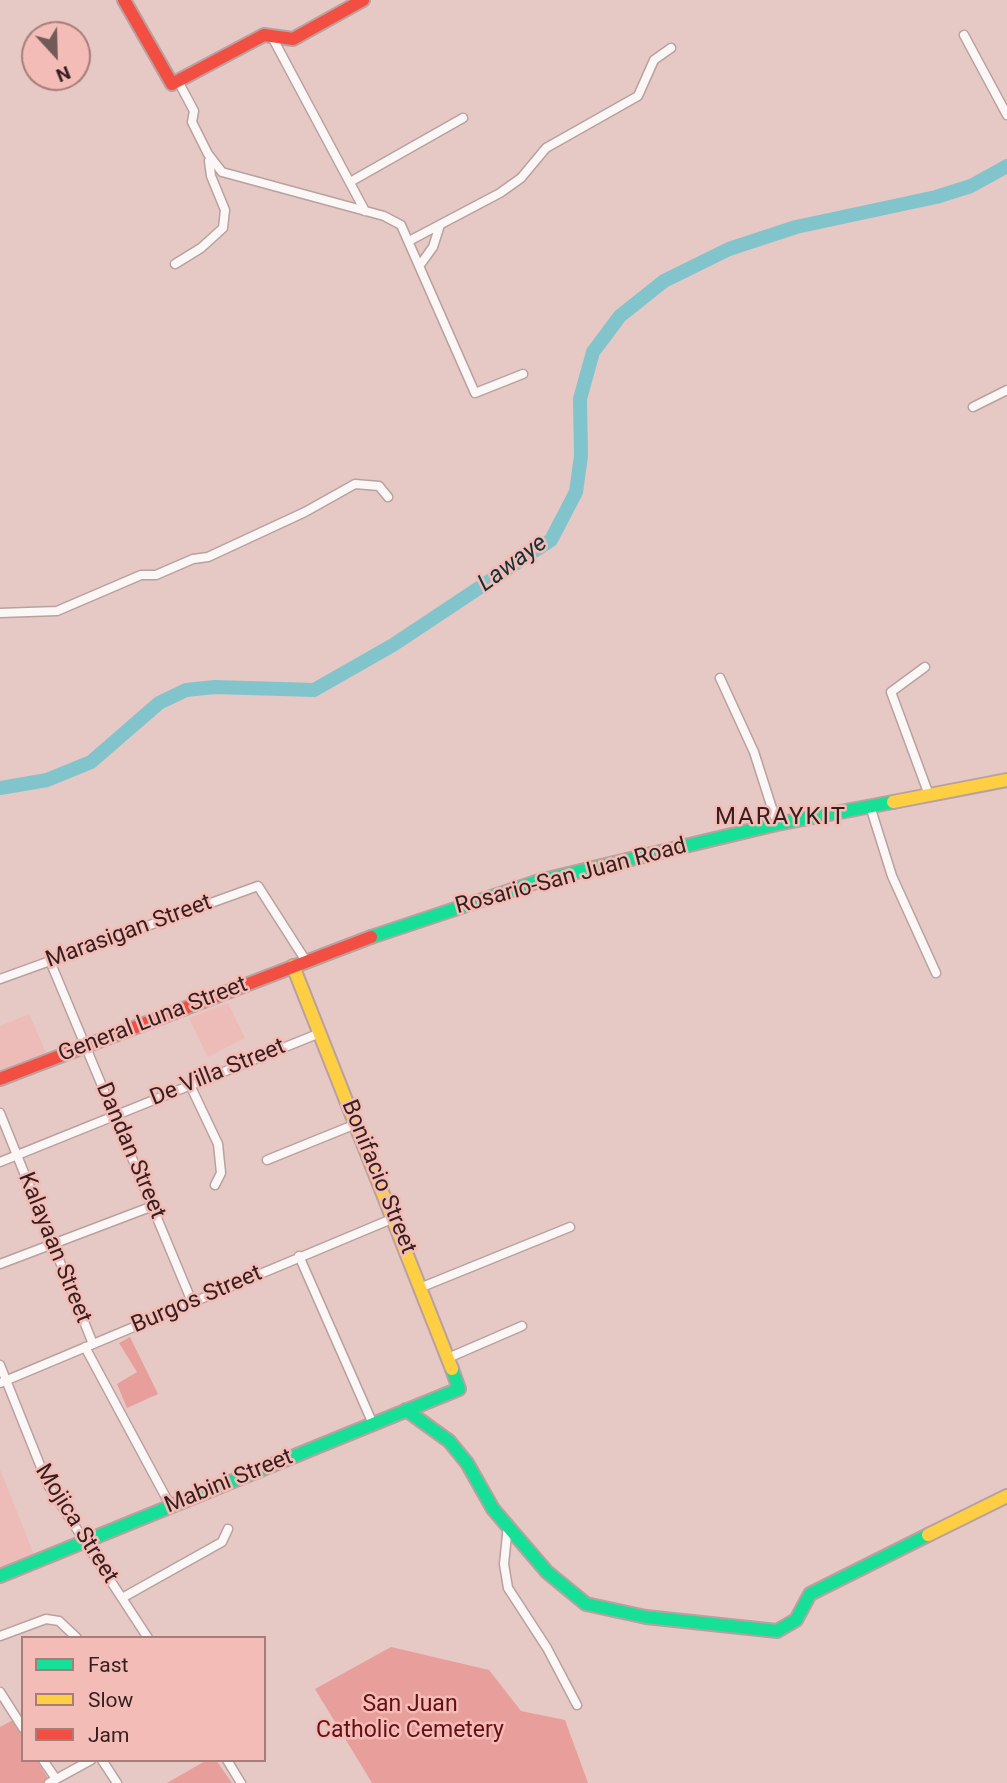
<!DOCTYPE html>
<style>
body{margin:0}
#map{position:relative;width:1007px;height:1783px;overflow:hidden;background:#e6c8c5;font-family:Roboto,sans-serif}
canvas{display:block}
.legend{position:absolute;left:21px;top:1636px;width:245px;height:126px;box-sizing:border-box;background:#f4bcb7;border:2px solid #a77d7a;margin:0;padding:9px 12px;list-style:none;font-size:21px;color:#341f1e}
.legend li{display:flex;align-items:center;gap:14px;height:35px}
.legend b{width:35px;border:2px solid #a77d7a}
.north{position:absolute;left:21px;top:21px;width:70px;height:70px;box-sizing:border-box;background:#f4bcb7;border:2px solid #a77d7a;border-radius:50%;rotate:158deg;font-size:19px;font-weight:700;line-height:28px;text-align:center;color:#341f1e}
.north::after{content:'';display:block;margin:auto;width:24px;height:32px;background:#725a58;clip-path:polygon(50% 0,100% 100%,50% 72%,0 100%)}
</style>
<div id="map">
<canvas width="1007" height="1783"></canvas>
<ul class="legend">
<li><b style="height:9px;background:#16e098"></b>Fast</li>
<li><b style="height:9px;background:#ffcf43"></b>Slow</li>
<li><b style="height:9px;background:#f24e42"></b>Jam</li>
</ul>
<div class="north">N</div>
</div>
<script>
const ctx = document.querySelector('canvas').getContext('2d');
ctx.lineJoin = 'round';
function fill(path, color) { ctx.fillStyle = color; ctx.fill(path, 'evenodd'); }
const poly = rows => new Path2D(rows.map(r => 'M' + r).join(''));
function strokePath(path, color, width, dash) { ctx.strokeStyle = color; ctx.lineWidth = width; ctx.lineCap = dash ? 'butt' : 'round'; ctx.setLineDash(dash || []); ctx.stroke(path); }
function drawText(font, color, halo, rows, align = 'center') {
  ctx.font = font + ' Roboto,sans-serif'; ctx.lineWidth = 5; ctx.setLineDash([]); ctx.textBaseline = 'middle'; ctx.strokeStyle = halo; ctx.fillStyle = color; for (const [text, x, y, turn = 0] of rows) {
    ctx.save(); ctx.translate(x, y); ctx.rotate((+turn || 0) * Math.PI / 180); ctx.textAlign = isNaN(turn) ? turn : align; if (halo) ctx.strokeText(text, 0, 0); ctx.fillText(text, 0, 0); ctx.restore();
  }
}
fill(poly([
 [228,1003,245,1038,208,1057,189,1018],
 [29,1014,47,1055,0,1073,0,1026],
 [0,1469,35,1557,0,1571]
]), '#edbcb8');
fill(poly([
 [130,1337,158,1394,127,1408,117,1384,137,1372,119,1343],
 [391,1647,489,1670,521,1711,565,1720,588,1783,372,1783,315,1689],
 [13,1720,23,1736,23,1760,37,1760,49,1780,43,1783,0,1783,0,1727],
 [207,1760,216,1760,232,1783,167,1783]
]), '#e89e9a');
strokePath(poly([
 [0,788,47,780,91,762,159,703,186,690,215,687,314,690,393,645,551,540,576,492,581,456,580,399,593,352,620,316,664,281,729,249,796,227,936,197,971,186,1007,166]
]), '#81c4cb', 14);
const street = poly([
 [271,35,365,211],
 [964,35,1007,115],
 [178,81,194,111,192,122,208,154,222,172,384,216,401,225,475,393,523,374],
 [350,182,463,118],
 [409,241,500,193,521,178,546,148,638,96,654,60,671,48],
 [175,264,201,248,223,228,225,210,211,176,209,161],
 [420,265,433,247,440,225],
 [973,407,1007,390],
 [0,613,57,611,141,575,156,575,193,559,208,557,305,512,355,484,379,486,388,497],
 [925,667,891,692,929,795],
 [720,678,754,752,777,824],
 [870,806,892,876,936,973],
 [50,961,192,1302],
 [0,979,258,886,306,961],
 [190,1085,218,1144,221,1173,215,1185],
 [0,1113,93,1344],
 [267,1160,356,1124],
 [0,1162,320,1033],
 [299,1256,373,1424],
 [0,1264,153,1206],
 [422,1287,570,1227],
 [85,1347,170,1505],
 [448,1358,522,1326],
 [0,1365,48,1485,148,1638],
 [0,1383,394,1218],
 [508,1525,504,1564,508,1588,547,1648,577,1705],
 [122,1598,222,1542,228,1529],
 [0,1636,46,1619,59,1621,77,1638],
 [0,1692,23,1728],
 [43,1760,56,1779],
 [102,1760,117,1783],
 [227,1760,241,1783],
 [49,1783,91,1760]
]);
const fast = poly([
 [371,937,539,881,777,824,893,802],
 [406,1410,449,1441,467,1463,493,1509,547,1572,586,1604,646,1617,777,1631,796,1620,810,1594,928,1535],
 [0,1576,459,1389,452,1369]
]);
const slow = poly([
 [893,802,1007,780],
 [293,966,452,1369],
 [928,1535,1007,1496]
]);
const jam = poly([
 [124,0,172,84,264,35,293,39,363,0],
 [0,1079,371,937]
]);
strokePath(street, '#b8a19f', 11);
strokePath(fast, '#b8a19f', 16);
strokePath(slow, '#b8a19f', 16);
strokePath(jam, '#b8a19f', 16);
strokePath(street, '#fbf7f6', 8);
strokePath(fast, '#16e098', 12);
strokePath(slow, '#ffcf43', 12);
strokePath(jam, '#f24e42', 12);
drawText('23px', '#341f1e', '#f4bcb7', [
 ["Rosario-San Juan Road",571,877,-15],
 ["Marasigan Street",129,932,-20],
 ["General Luna Street",153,1020,-21],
 ["De Villa Street",218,1073,-22],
 ["Dandan Street",130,1151,67],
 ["Bonifacio Street",378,1177,68],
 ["Kalayaan Street",54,1248,68],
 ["Burgos Street",197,1300,-23],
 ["Mabini Street",229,1482,-22],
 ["Mojica Street",76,1524,58]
]);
drawText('23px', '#640f14', '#f4bcb7', [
 ["San Juan",410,1705],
 ["Catholic Cemetery",410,1731]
]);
drawText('italic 24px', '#103235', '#f4bcb7', [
 ["Lawaye",513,564,-36]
]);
ctx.letterSpacing = '2px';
drawText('24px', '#341f1e', '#f4bcb7', [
 ["MARAYKIT",781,818]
]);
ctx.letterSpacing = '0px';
</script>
